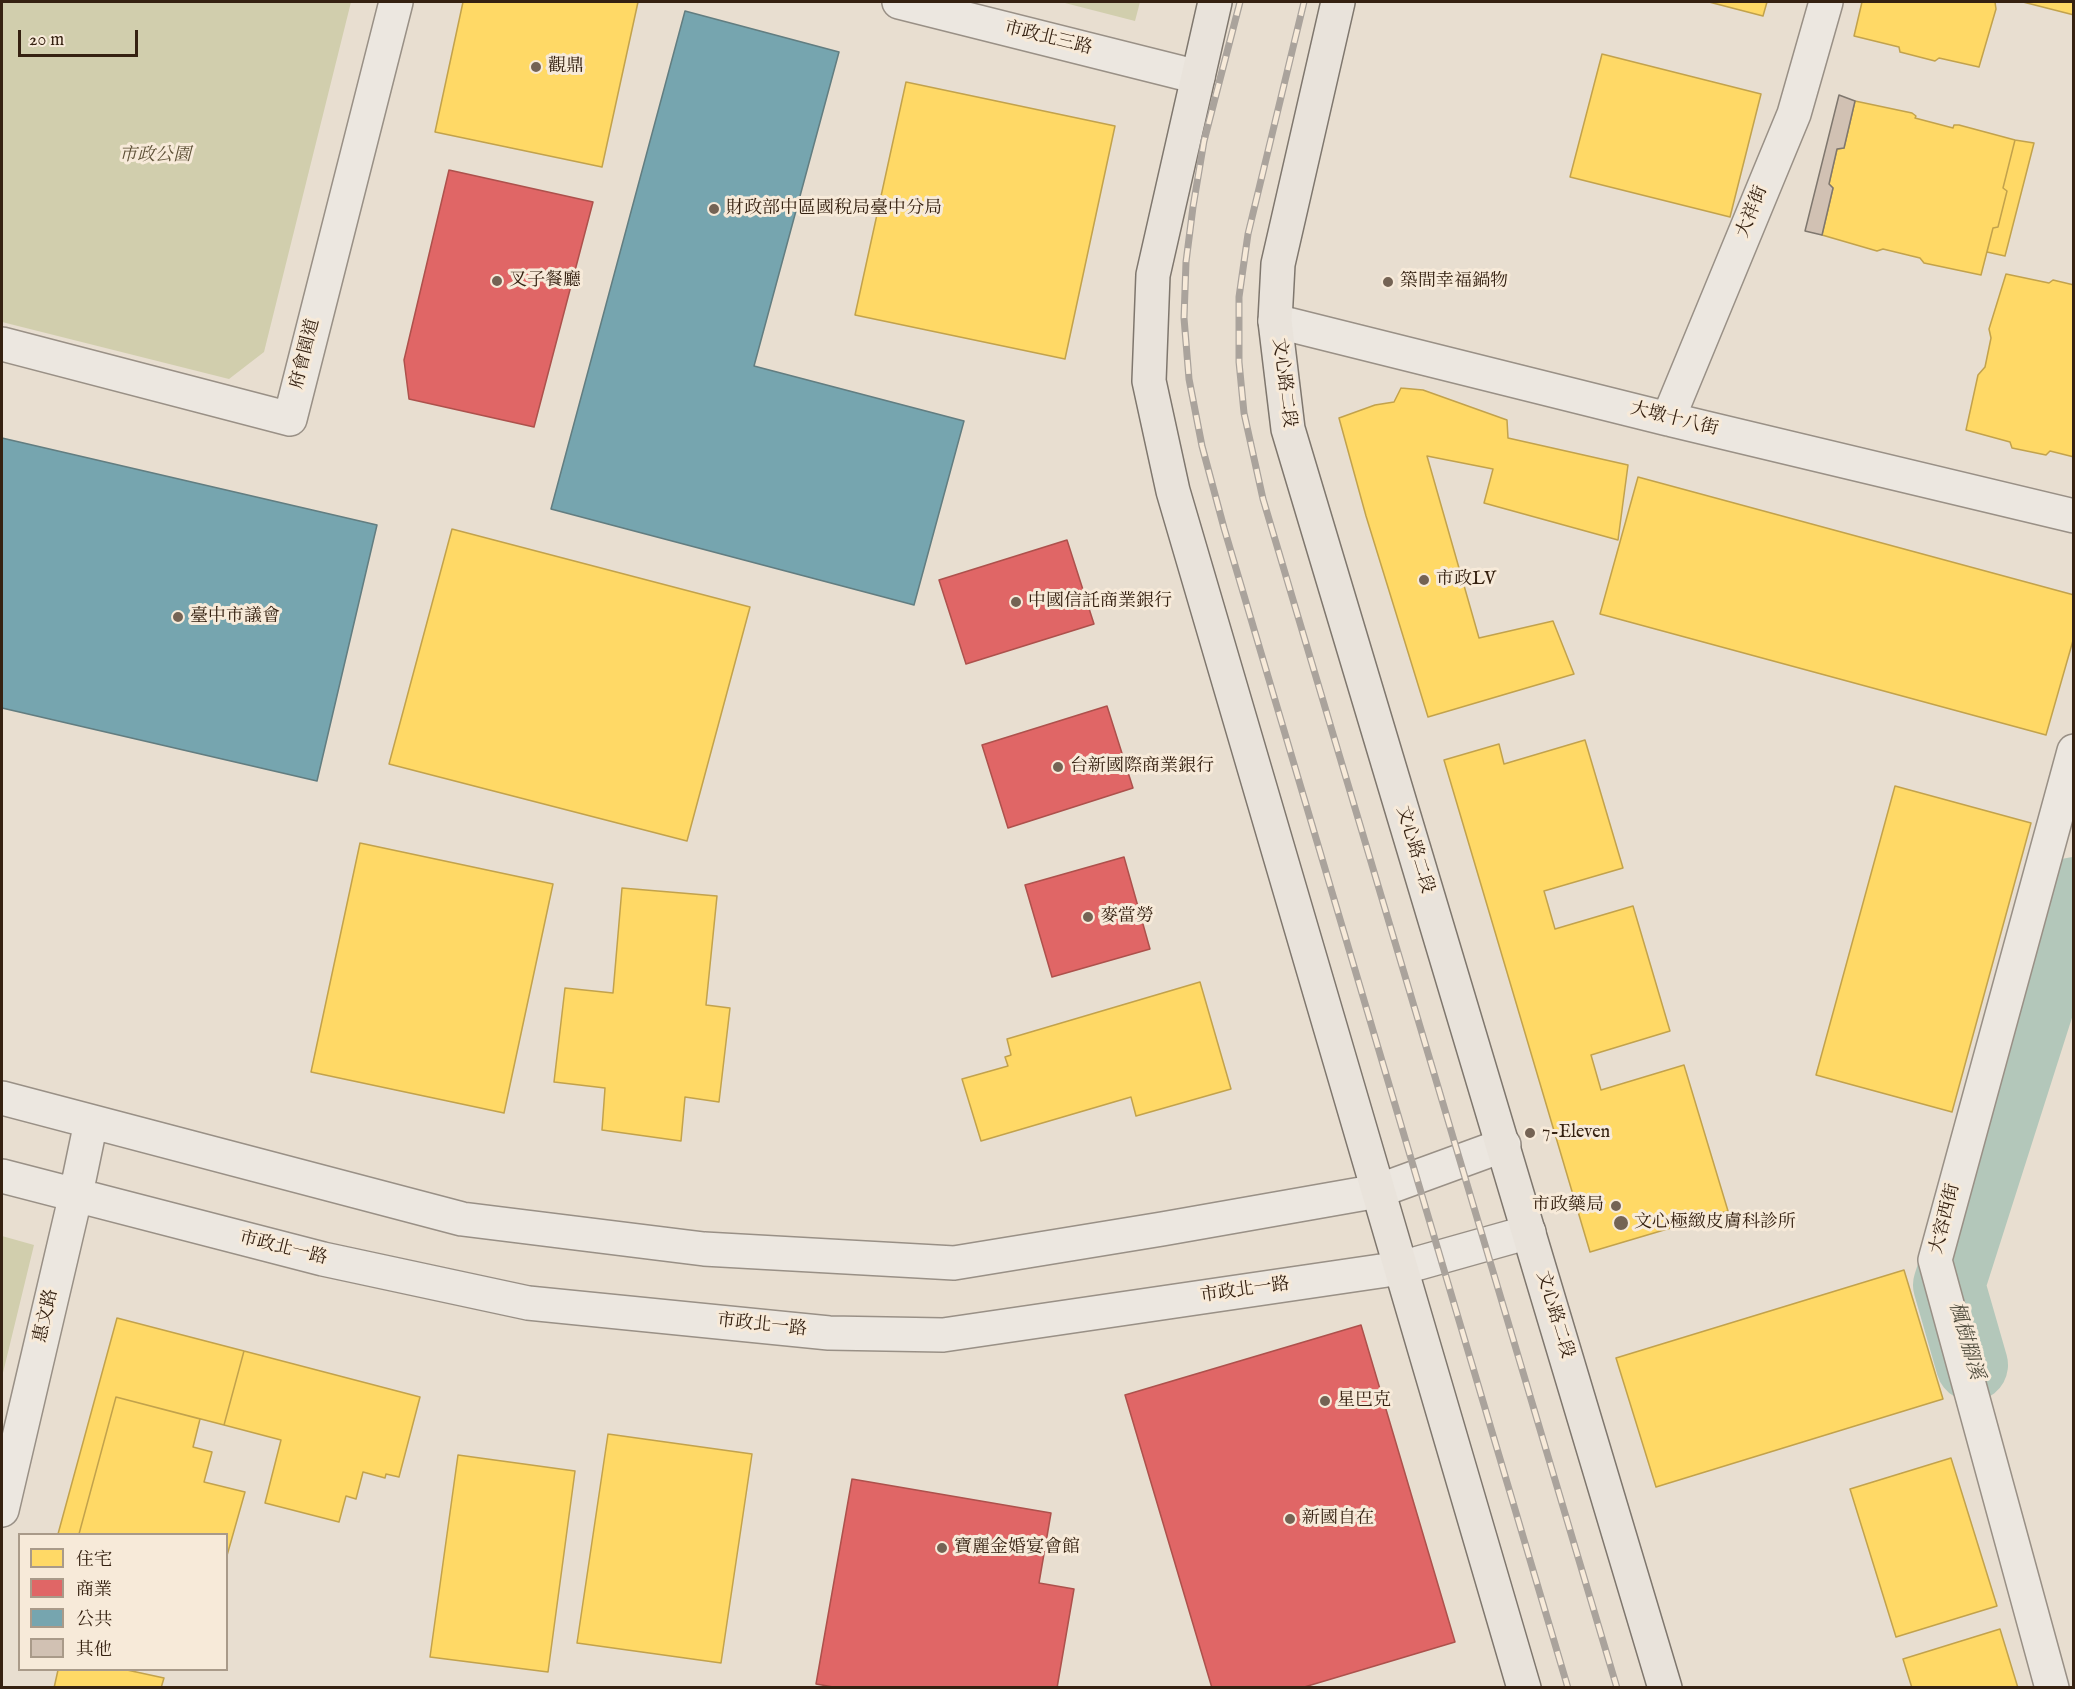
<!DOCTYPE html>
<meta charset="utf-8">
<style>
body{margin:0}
#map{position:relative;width:2075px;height:1689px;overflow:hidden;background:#e8ded0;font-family:"IM FELL English","Noto Serif TC",serif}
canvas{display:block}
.frame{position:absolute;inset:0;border:3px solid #352111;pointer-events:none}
.legend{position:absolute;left:18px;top:1533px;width:210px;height:138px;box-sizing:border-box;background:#f7ead9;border:2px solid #a99a89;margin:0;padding:8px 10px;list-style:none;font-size:18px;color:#352111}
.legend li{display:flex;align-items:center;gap:12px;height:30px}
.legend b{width:30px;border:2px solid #a99a89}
.scale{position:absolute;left:18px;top:30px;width:120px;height:27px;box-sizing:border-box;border:3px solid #352111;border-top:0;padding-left:8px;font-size:18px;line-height:21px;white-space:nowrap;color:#352111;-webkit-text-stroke:4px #f7ead9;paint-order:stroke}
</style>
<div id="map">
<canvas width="2075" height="1689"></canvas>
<div class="frame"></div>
<ul class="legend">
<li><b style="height:16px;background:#ffd966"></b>住宅</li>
<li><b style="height:16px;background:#e06666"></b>商業</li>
<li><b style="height:16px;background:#76a5af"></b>公共</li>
<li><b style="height:16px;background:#d1c1b3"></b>其他</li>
</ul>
<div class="scale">20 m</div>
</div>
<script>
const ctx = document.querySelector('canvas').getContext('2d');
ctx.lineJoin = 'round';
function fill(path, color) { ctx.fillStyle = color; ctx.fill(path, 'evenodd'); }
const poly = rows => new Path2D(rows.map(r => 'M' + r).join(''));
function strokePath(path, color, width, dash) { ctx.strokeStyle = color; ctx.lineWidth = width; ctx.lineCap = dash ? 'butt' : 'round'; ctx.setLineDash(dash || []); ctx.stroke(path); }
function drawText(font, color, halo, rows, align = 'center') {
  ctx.font = font + ' "IM FELL English","Noto Serif TC",serif'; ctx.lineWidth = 6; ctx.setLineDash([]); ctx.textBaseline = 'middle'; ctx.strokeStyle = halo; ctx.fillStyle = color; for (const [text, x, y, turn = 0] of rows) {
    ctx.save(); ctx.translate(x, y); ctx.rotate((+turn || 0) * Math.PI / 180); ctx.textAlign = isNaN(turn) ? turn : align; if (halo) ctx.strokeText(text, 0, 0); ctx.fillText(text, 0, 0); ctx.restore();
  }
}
fill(poly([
 [2,2,351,2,264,352,229,379,2,322],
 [1061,2,1140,2,1135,21],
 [2,1236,34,1245,2,1377]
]), '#d1cead');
const homes = poly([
 [463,2,638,2,602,167,435,132,463,2],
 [1709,2,1767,2,1763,16,1709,2],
 [1862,2,1995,2,1996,9,1979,67,1939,58,1935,61,1900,52,1899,47,1854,36,1862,2],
 [2023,2,2074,2,2074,15,2023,2],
 [1602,54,1761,94,1730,217,1570,177,1602,54],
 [906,82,1115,126,1065,359,855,315,906,82],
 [1855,101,1912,113,1916,116,1915,118,1953,128,1954,125,1959,125,2015,140,2003,188,2007,191,1998,227,1993,228,1981,275,1924,263,1920,258,1883,249,1877,251,1822,235,1833,188,1829,184,1837,149,1844,148,1855,101],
 [2015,140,2034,143,2005,256,1987,252,1993,228,1998,227,2007,191,2003,188,2015,140],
 [2006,274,2049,283,2053,280,2074,285,2074,457,2050,451,2046,455,2012,448,2010,442,1966,430,1978,375,1985,367,1991,338,1989,329,2006,274],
 [1401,388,1423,390,1507,420,1508,438,1628,465,1618,540,1484,503,1493,469,1427,456,1479,638,1553,621,1574,674,1428,717,1366,516,1339,418,1375,405,1394,402,1401,388],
 [1638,477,2074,595,2074,637,2046,735,1600,614,1638,477],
 [452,529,750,607,687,841,389,764,452,529],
 [1585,740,1623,868,1544,891,1555,929,1633,906,1670,1031,1591,1055,1601,1090,1684,1065,1728,1211,1590,1252,1444,760,1499,744,1504,764,1585,740],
 [1895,786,2031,823,1952,1112,1816,1075,1895,786],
 [360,843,553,884,504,1113,311,1072,360,843],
 [622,888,717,896,706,1005,730,1008,719,1102,685,1097,681,1141,602,1130,605,1088,554,1082,565,988,613,993,622,888],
 [1200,982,1231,1089,1136,1116,1131,1097,981,1141,962,1079,1008,1066,1005,1057,1011,1055,1007,1039,1200,982],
 [1904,1270,1943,1399,1656,1487,1616,1358,1904,1270],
 [117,1318,244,1351,224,1425,116,1397,79,1534,58,1534,117,1318],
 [244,1351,420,1397,399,1477,386,1474,385,1478,363,1472,356,1499,346,1496,339,1522,265,1503,281,1440,224,1425,244,1351],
 [116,1397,200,1419,193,1447,212,1452,204,1482,245,1492,226,1559,226,1534,79,1534,116,1397],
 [608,1434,752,1454,721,1663,577,1643,608,1434],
 [458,1455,575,1471,548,1672,430,1657,458,1455],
 [1951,1458,1997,1606,1896,1637,1850,1489,1951,1458],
 [2000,1629,2018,1688,1912,1688,1903,1659,2000,1629],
 [58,1670,127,1670,164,1678,161,1688,54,1688,58,1670]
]);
fill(homes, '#ffd966');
strokePath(homes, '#c2a24c', 1.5);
const shops = poly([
 [449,170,593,202,534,427,409,399,404,360,449,170],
 [1067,540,1094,624,966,664,939,580,1067,540],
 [1107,706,1133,788,1008,828,982,745,1107,706],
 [1124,857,1150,949,1052,977,1025,885,1124,857],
 [1361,1325,1455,1642,1301,1688,1212,1688,1125,1395,1361,1325],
 [852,1479,1051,1513,1039,1583,1074,1589,1057,1688,839,1688,816,1684,852,1479]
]);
fill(shops, '#e06666');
strokePath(shops, '#ad514c', 1.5);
const public = poly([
 [685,11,839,52,754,366,964,421,914,605,551,509,685,11],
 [2,438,377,525,317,781,2,708,2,438]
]);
fill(public, '#76a5af');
strokePath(public, '#627d80', 1.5);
strokePath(poly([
 [1972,1365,1949,1285,2074,893]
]), '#b3c7ba', 72);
const building = poly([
 [1839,95,1855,101,1844,148,1837,149,1829,184,1833,188,1822,235,1805,231,1839,95]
]);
fill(building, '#d1c1b3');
strokePath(building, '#7f776e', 1.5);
const minor = poly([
 [899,2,1198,77],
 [1275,321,1668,419,2074,516],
 [2,344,290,419,396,2],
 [1668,419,1794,114,1826,2],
 [2,1098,462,1219,704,1249,954,1263,1162,1229,1378,1191,1504,1145],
 [2,1176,323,1259,528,1303,829,1333,943,1335,1401,1268,1529,1232],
 [2,1510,76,1194,91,1122],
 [2052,1688,1935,1260,2074,751]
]);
const major = poly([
 [1215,2,1153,275,1149,381,1173,491,1524,1688],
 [1338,2,1278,264,1275,321,1288,429,1665,1688]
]);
strokePath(minor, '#999086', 36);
strokePath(major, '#7f776e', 36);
strokePath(minor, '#ece7e0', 33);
strokePath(major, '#e9e3db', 33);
const rail = poly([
 [1240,2,1204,141,1193,207,1186,262,1184,318,1189,379,1202,446,1224,528,1568,1688],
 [1304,2,1248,234,1239,297,1239,362,1244,413,1263,499,1617,1688]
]);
strokePath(rail, '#aaa39c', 7);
strokePath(rail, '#f7ead9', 4.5, [14]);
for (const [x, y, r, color] of [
 [536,67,6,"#746354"],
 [714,209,6,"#746354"],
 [497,281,6,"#746354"],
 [1388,282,6,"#746354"],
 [1424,580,6,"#746354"],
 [1016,602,6,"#746354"],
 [178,617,6,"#746354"],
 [1058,767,6,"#746354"],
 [1088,917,6,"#746354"],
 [1530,1133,6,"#746354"],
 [1616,1206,6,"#746354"],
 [1621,1223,8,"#746354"],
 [1325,1401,6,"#746354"],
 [1290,1519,6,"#746354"],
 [942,1548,6,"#746354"]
]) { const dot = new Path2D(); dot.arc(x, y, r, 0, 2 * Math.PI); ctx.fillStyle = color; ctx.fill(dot); strokePath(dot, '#f7ead9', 2); }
drawText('18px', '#352111', '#f7ead9', [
 ["市政北三路",1048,39,14],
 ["大祥街",1753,212,-68],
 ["府會園道",306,354,-76],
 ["文心路二段",1283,383,83],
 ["大墩十八街",1674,420,14],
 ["文心路二段",1414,850,73],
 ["大容西街",1946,1219,-76],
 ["市政北一路",283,1249,14],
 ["市政北一路",1245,1291,-8],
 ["文心路二段",1554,1315,73],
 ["惠文路",47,1316,-77],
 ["市政北一路",762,1326,6]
]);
drawText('18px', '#352111', '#f7ead9', [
 ["觀鼎",548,67],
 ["財政部中區國稅局臺中分局",726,209],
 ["叉子餐廳",509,281],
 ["築間幸福鍋物",1400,282],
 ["市政LV",1436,580],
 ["中國信託商業銀行",1028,602],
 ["臺中市議會",190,617],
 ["台新國際商業銀行",1070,767],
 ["麥當勞",1100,917],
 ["7-Eleven",1542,1133],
 ["市政藥局",1604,1206,"right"],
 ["文心極緻皮膚科診所",1634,1223],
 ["星巴克",1337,1401],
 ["新國自在",1302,1519],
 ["寶麗金婚宴會館",954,1548]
], 'left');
drawText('italic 18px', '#5e5137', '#f7ead9', [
 ["市政公園",155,156]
]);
drawText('italic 20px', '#545041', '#f7ead9', [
 ["楓樹腳溪",1965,1341,74]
]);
</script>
